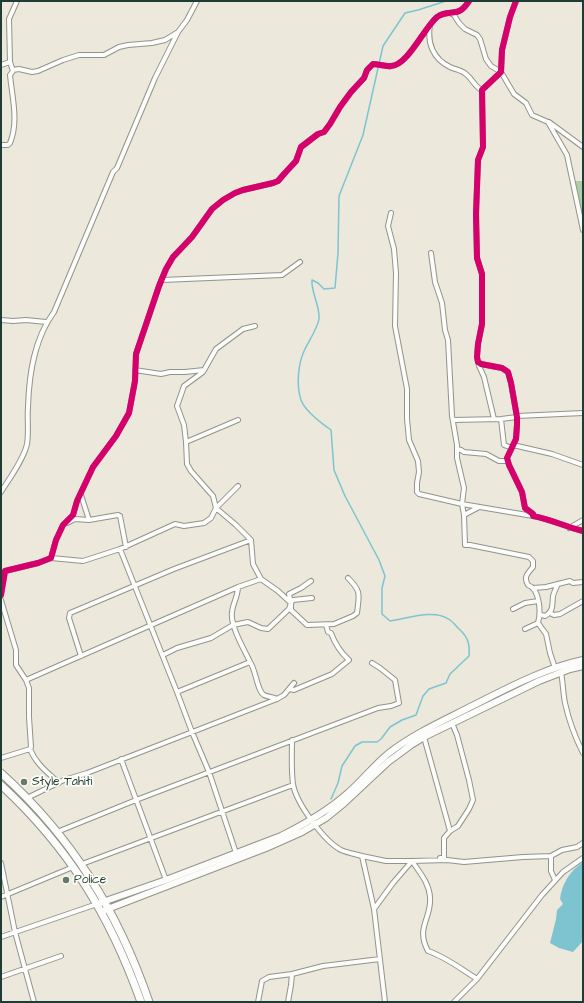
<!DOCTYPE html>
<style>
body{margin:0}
#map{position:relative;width:584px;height:1003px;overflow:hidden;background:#ece8db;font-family:"Architects Daughter",sans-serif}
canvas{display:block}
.frame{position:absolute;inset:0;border:2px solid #1f3d34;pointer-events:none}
</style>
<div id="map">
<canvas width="584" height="1003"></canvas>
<div class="frame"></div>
</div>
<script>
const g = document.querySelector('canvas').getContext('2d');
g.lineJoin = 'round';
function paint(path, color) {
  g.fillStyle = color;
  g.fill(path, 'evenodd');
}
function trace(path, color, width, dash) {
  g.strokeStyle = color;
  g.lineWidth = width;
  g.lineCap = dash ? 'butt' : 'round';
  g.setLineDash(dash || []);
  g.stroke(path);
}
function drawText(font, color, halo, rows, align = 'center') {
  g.font = font + ' "Architects Daughter",sans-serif';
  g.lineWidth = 3.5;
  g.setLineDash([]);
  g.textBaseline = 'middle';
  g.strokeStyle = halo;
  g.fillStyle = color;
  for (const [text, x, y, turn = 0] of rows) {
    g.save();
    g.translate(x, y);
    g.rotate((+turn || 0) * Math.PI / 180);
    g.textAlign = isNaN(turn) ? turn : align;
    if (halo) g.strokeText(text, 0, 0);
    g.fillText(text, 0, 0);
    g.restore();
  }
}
paint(new Path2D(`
 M573,181H583V223Z`), '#abcfa7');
paint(new Path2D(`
 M583,862V941L573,952L559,948L550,943L556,919L557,910L563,904L560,899C562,883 570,871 583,862Z`), '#7dc4d0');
trace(new Path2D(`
 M331,799L338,783L342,766L355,746L362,742H377L381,739L390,727L402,720L416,715L423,696L429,689L446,683L450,674L469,656C470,644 468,637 459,629C456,626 453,622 450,620C434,608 407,619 390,621L382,614V588L385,576L379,560L345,496L334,470L331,430C321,423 305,411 301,400C296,385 298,363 305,349C309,341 318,327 319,319C320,305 311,293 312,280L318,283L324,289L335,288L338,253L339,196L363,135L383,46L405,13L418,10L446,1`), '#7dc4d0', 1.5);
const street = new Path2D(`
 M516,1L510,17L502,50L501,72L482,90L483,147L478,160L476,214L477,258L482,274V324L478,344L477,357L478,362L481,364L502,368L508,372L511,383L517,417V425L516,439L507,458L509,465L522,492L525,508L533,514V516C550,519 566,527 583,531
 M450,13L454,15L459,23L465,29L477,35L480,39L486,59L491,66L501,72L514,94L526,103L532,115L548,122L567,155L583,230
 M430,25C427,43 433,59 450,67C456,70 462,70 467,75C473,80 475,87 482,90
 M1,65L10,62
 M13,71V70L19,69L32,72L38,71L63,60L79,55H104L119,47L128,45L152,43L165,40L178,32
 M549,122L583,147
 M1,145H8L10,143C19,121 12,97 10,75L13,71L10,62L9,19L17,1
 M391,213L388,226L394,249L396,273L395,326L407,389V419L409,440L418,461L419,472L417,483V492L419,494L462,504L533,516
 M431,253L435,282L442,303L445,330L448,340L452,416L457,445V458L464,488L462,504L464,515L465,545H470L529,557L533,561V567C528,573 523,577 528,585C540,589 541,612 538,623L546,634L550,653L555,668
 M162,280L282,275L300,262
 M1,320L13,321L26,320L46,322
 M255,326L243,329L216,349L203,372L184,386L177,406L184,425L186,442L187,464L191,471L213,496L216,508L236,525L251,540L253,564L261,579L278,591L291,603V610L307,625L334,624L353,616L357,613C359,595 362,592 348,578
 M478,362L479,366L484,377L494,419
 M135,370L161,374L170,372H185L204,370
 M517,416L583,413
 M501,419L504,445L512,448
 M453,420L501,419L517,417
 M186,442L238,420
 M513,445L552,454L583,465
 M457,449L461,450L464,452L486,454L499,461H508
 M1,492C9,479 24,459 27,444C29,432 27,419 28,407C29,374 34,339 54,312L113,172L117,168L155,78L178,32L187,20L197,1
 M81,495L89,520
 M464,515L479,507
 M67,523L75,519L89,520L118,515L120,516L126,547
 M569,528L583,520
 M120,549L177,692L192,732L209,772L236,853
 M51,558L83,561L120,549L175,524L184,526L204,523L211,518L216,508L238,486
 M533,588L546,587L570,581L573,583L583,582
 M1,595L5,571L38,563L51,558L56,540L63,525L73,515L77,501L93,467L116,436L129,413L135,381L136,354L159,286L166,269L173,257L192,237L212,209L223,200L235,193L243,190L273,183L278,181L284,174L296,161L301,147L318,134L324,132L330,124L340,107L351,92L364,78L367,70L373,64C378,64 386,67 391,66C408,65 424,28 437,17C446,10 454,15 461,10C464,8 467,4 469,1
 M1,600L16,650V665L26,680L29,688V717L31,747L30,749L1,758
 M291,603L293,600L312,598
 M513,609L525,603L538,601
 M550,613L554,615L560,614L583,601
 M541,615L545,616C554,611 552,605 553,596C554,592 556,588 558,584
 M525,629L538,623
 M163,655L177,648L211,638L233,625L248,622L261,628L268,629L289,609L291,603L289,594L301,588L311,581
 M81,656L69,618L70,613L174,569L251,540
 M250,662C256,670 257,691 264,695C268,697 273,697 277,699
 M561,672C563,683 563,693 565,703C569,721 575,737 583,753
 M26,680L238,587
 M289,689L294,690L332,674L349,660C340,652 335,644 331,633L328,632L326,625
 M177,692L250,662C244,649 230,626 232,612C233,603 238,596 238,587L261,579
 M424,737L450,831
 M292,740C292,754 291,769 293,784C296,803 324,841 341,850C348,853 355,854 362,856L374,909L385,1002
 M30,749C36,764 47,772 59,783
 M121,759L166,880
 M27,798L64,780L87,773L277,699L284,695L294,683
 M57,832L136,800L378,708L391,706L399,703L395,680L380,668L372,663
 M362,856L386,861H413
 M551,856V871L555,880
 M440,858H444V838L450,831L458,826L469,809L473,800L469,780L457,735L452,723
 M412,861C420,873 429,883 430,897C432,919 415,927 428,951C446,957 461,969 477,979
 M1,863L15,932L34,1002
 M82,864L293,785
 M1,897L73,867
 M374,909L393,883L412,861L447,860L464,862L523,857L551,856L562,850L577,847L583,843
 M1,937L97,904
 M1,977L61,956
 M258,1002L262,981L269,977L292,974L323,966L380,959
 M288,1002L291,985L292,974
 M454,1002L477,979L542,895L563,872L583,858`);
const primary = new Path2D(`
 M97,904L166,880L281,836C305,824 328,811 348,793C362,781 374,765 389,753C415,733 445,720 474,705C508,688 545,668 583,660
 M105,910L266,848L302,832L326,818L342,805L388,762L411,745L424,737L539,681L570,669L583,666`);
const highway = new Path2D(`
 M1,773C72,837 118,912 149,1002
 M1,785C69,848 110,915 141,1002`);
trace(street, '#91948c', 6);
trace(primary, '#91948c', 8);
trace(highway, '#91948c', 9);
trace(street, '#fcfcfa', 4);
trace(primary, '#fcfcfa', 6);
trace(highway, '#fcfcfa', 7);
trace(new Path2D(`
 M516,1L510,17L502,50L501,72L482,90L483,147L478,160L476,214L477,258L482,274V324L478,344L477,357L478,362L481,364L502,368L508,372L511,383L517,417V425L516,439L507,458L509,465L522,492L525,508L533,514V516C550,519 566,527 583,531
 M1,595L5,571L38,563L51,558L56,540L63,525L73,515L77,501L93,467L116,436L129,413L135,381L136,354L159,286L166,269L173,257L192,237L212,209L223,200L235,193L243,190L273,183L278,181L284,174L296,161L301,147L318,134L324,132L330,124L340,107L351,92L364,78L367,70L373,64C378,64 386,67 391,66C408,65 424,28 437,17C446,10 454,15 461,10C464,8 467,4 469,1`), '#d6006c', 6);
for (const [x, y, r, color] of [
 [24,782,4,"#67796e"],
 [66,880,4,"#67796e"]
]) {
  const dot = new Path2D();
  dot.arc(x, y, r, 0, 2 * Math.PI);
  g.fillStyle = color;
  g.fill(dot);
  trace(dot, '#fdfcf7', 1.5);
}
drawText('12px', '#1f3d34', '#fdfcf7', [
 ["Style Tahiti",32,782],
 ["Police",74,880]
], 'left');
</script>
